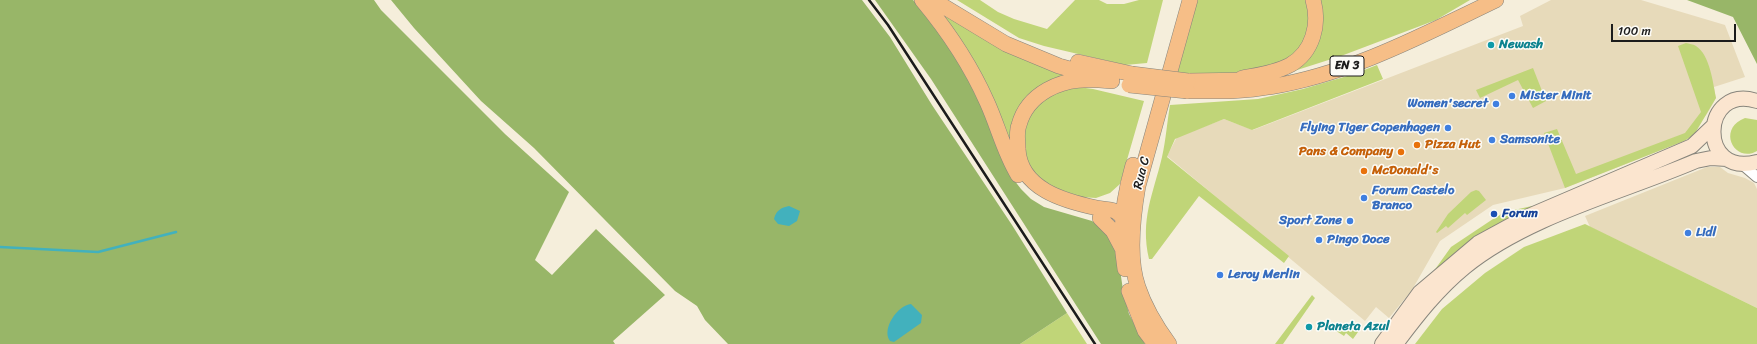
<!DOCTYPE html>
<style>
body{margin:0}
#map{position:relative;width:1757px;height:344px;overflow:hidden;background:#f5eedb;font-family:Sriracha,sans-serif}
canvas{display:block}
.scale{position:absolute;left:1611px;top:24px;width:125px;height:18px;box-sizing:border-box;border:2px solid #1c1c1c;border-top:0;padding-left:5px;font-size:12px;line-height:14px;white-space:nowrap;color:#1c1c1c;-webkit-text-stroke:3px #fdfcf7;paint-order:stroke}
</style>
<div id="map">
<canvas width="1757" height="344"></canvas>
<div class="scale">100 m</div>
</div>
<script>
const g = document.querySelector('canvas').getContext('2d');
g.lineJoin = 'round';
function paint(path, color) {
  g.fillStyle = color;
  g.fill(path, 'evenodd');
}
function trace(path, color, width, dash) {
  g.strokeStyle = color;
  g.lineWidth = width;
  g.lineCap = dash ? 'butt' : 'round';
  g.setLineDash(dash || []);
  g.stroke(path);
}
function drawText(font, color, halo, rows, align = 'center') {
  g.font = font + ' Sriracha,sans-serif';
  g.lineWidth = 3;
  g.setLineDash([]);
  g.textBaseline = 'middle';
  g.strokeStyle = halo;
  g.fillStyle = color;
  for (const [text, x, y, turn = 0] of rows) {
    g.save();
    g.translate(x, y);
    g.rotate((+turn || 0) * Math.PI / 180);
    g.textAlign = isNaN(turn) ? turn : align;
    if (halo) g.strokeText(text, 0, 0);
    g.fillText(text, 0, 0);
    g.restore();
  }
}
paint(new Path2D(`
 M1551,0H1641L1725,25L1745,77L1714,87L1716,98L1707,114L1684,141L1565,188L1493,205L1440,241L1412,290L1389,318L1376,307L1365,321L1167,156L1177,137L1224,119L1253,130L1523,26L1520,16Z
 M1707,167H1720L1728,173L1745,178L1754,183L1757,189V308L1590,227L1585,216Z`), '#e7daba');
paint(new Path2D(`
 M957,0H980L998,12L1014,19L1047,29L1075,0H1099L1107,4H1124L1139,0H1163L1147,63L1125,65L1044,46L1019,38Z
 M1196,0H1310L1315,33L1290,65L1226,75H1175Z
 M1319,0H1470L1436,20L1341,56L1294,71Z
 M936,7C980,33 1024,64 1073,77L1049,84L1010,145Z
 M1686,43C1689,44 1693,44 1696,46C1710,55 1713,83 1716,98L1694,135L1684,141L1565,188L1544,133L1557,129L1576,174L1685,133L1701,112L1678,46Z
 M1377,65L1383,79L1252,130L1224,119L1175,139L1167,157L1289,256L1284,263L1199,196L1152,259H1149C1140,219 1153,195 1162,157C1166,140 1167,122 1170,105L1258,99L1303,89L1354,74Z
 M1533,68L1546,101L1533,108L1518,80L1480,98L1476,90Z
 M1078,87L1093,89L1144,101L1120,184L1110,193L1096,198L1081,197L1046,185L1032,173L1023,155L1024,127L1033,109L1060,88Z
 M1745,118L1757,120V151C1735,164 1716,129 1745,118Z
 M1476,190L1479,191L1486,200L1467,215L1465,213L1448,228L1446,226L1437,233L1436,232L1448,214L1471,192Z
 M1532,206L1533,209L1431,275L1451,247L1493,219L1505,212Z
 M1585,224L1757,308V344H1415L1442,309L1485,273L1524,247Z
 M1312,295L1315,298L1283,344H1275Z
 M1067,313L1087,344H1020Z
 M1349,325L1358,332L1353,339L1346,333L1344,336L1330,327Z`), '#c0d578');
paint(new Path2D(`
 M0,0H374L381,10L505,134L569,192L535,260L552,275L596,229L665,295L613,341L615,344H0Z
 M391,0H862L890,37L932,105L1012,225L1067,313L1020,344H728L705,320L697,306L675,291L534,148L481,101L414,28Z
 M875,0H913L929,16L966,69L1014,180L1021,189L1031,199L1044,207L1092,221L1102,227L1111,238L1118,256L1123,290L1129,314L1145,344H1101L931,79Z
 M1687,0H1757V64L1733,17Z`), '#98b668');
paint(new Path2D(`
 M789,206L800,211L797,221L789,226L778,224L774,219C776,210 781,208 789,206Z
 M911,304L922,315L921,323L894,342L890,341C881,329 898,305 911,304Z`), '#42b1bd');
trace(new Path2D(`
 M0,247L98,252L176,232`), '#42b1bd', 2.5);
const street = new Path2D(`
 M1743,165L1757,177`);
const secondary = new Path2D(`
 M1757,101C1701,83 1697,178 1757,162
 M1382,344L1420,292L1478,243L1524,218L1692,146L1713,126
 M1396,344C1417,316 1438,289 1465,267C1528,216 1621,193 1696,161L1711,158L1727,159`);
const primary = new Path2D(`
 M922,0C947,30 971,66 987,102C998,126 1004,152 1018,175
 M936,0L943,6L1006,44L1059,66L1091,75
 M1078,62L1132,74
 M1242,78C1258,75 1275,73 1290,65C1313,52 1320,24 1313,0
 M1112,81C1088,79 1068,78 1047,90C1033,98 1023,110 1019,125C1016,132 1018,141 1018,149C1020,189 1064,201 1097,208C1102,209 1109,209 1115,211C1121,214 1124,219 1125,225
 M1188,81L1252,80
 M1187,91C1215,91 1242,92 1269,87C1350,74 1423,35 1496,0
 M1100,218L1113,231L1122,248
 M1125,269C1119,234 1123,199 1133,165
 M1129,291L1145,331L1155,344
 M1169,344C1156,326 1145,308 1138,287C1128,259 1133,215 1138,186L1190,0`);
trace(street, '#88857c', 12);
trace(secondary, '#88857c', 16);
trace(primary, '#88857c', 16);
trace(street, '#fff', 10);
trace(secondary, '#fbe5cf', 14);
trace(primary, '#f6be87', 15);
trace(new Path2D(`
 M869,0L888,25L1095,344`), '#1c1c1c', 2.5);
const primaryBridge = new Path2D(`
 M1132,74L1188,81
 M1129,85L1187,91`);
trace(primaryBridge, '#88857c', 16, []);
trace(primaryBridge, '#f6be87', 15);
for (const [x, y, r, color] of [
 [1491,45,4,"#0f9aa8"],
 [1512,96,4,"#3f7fe0"],
 [1496,104,4,"#3f7fe0"],
 [1448,128,4,"#3f7fe0"],
 [1492,140,4,"#3f7fe0"],
 [1417,145,4,"#e8710a"],
 [1401,152,4,"#e8710a"],
 [1364,171,4,"#e8710a"],
 [1364,198,4,"#3f7fe0"],
 [1494,214,4,"#1a4fb4"],
 [1350,221,4,"#3f7fe0"],
 [1688,233,4,"#3f7fe0"],
 [1319,240,4,"#3f7fe0"],
 [1220,275,4,"#3f7fe0"],
 [1309,327,4,"#0f9aa8"]
]) {
  const dot = new Path2D();
  dot.arc(x, y, r, 0, 2 * Math.PI);
  g.fillStyle = color;
  g.fill(dot);
  trace(dot, '#fdfcf7', 1.5);
}
for (const [x, y, w] of [
 [1347,66,34]
]) {
  const box = new Path2D();
  box.roundRect(x - w / 2, y - 10, w, 20, 3);
  g.fillStyle = '#fdfcf7';
  g.fill(box);
  trace(box, '#1c1c1c', 1);
}
drawText('bold 12px', '#1c1c1c', null, [
 ["EN 3",1347,66]
]);
drawText('bold 13px', '#0d838f', '#fdfcf7', [
 ["Newash",1499,45],
 ["Planeta Azul",1317,327]
], 'left');
drawText('bold 13px', '#366cbe', '#fdfcf7', [
 ["Mister Minit",1520,96],
 ["Women'secret",1488,104,"right"],
 ["Flying Tiger Copenhagen",1440,128,"right"],
 ["Samsonite",1500,140],
 ["Forum Castelo",1372,191],
 ["Branco",1372,206],
 ["Sport Zone",1342,221,"right"],
 ["Lidl",1696,233],
 ["Pingo Doce",1327,240],
 ["Leroy Merlin",1228,275]
], 'left');
drawText('bold 13px', '#c56008', '#fdfcf7', [
 ["Pizza Hut",1425,145],
 ["Pans & Company",1393,152,"right"],
 ["McDonald's",1372,171]
], 'left');
drawText('13px', '#1c1c1c', '#fdfcf7', [
 ["Rua C",1142,173,-76]
]);
drawText('bold 13px', '#164399', '#fdfcf7', [
 ["Forum",1502,214]
], 'left');
</script>
